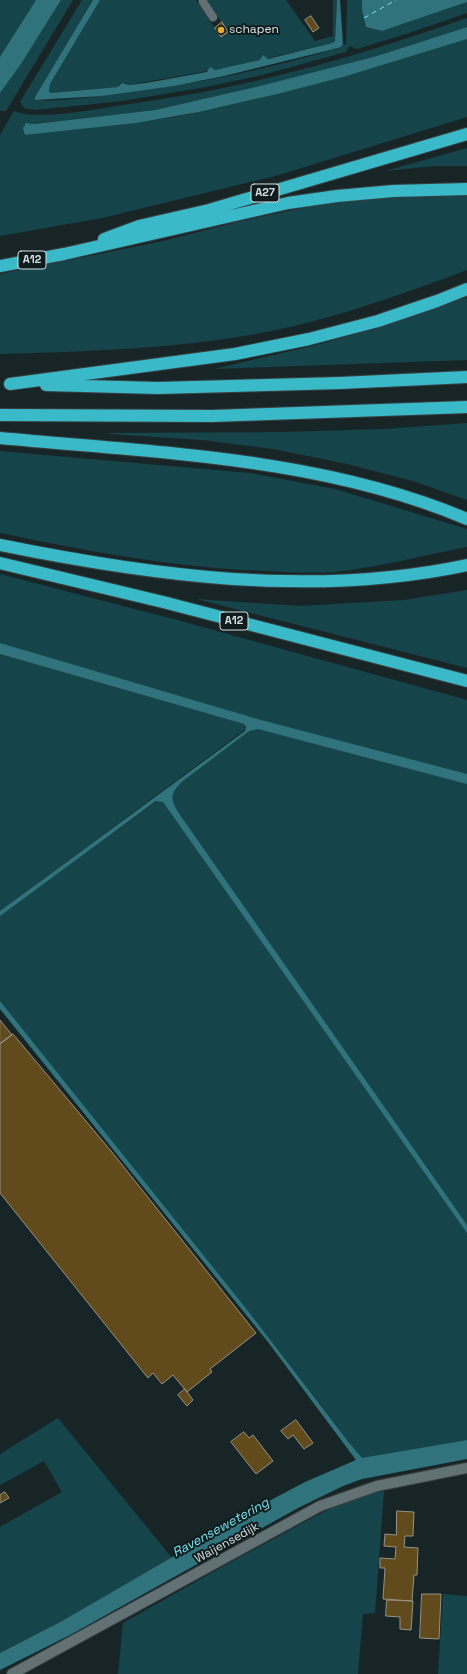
<!DOCTYPE html>
<style>
body{margin:0}
canvas{display:block;background:#182527}
</style>
<canvas width="467" height="1674"></canvas>
<script>
const g = document.querySelector('canvas').getContext('2d');
g.lineJoin = 'round';
function paint(path, color) {
  g.fillStyle = color;
  g.fill(path, 'evenodd');
}
function trace(path, color, width, dash) {
  g.strokeStyle = color;
  g.lineWidth = width;
  g.lineCap = dash ? 'butt' : 'round';
  g.setLineDash(dash || []);
  g.stroke(path);
}
function drawText(font, color, halo, rows, align = 'center') {
  g.font = font + ' "Space Grotesk",sans-serif';
  g.lineWidth = 4;
  g.setLineDash([]);
  g.textBaseline = 'middle';
  g.strokeStyle = halo;
  g.fillStyle = color;
  for (const [text, x, y, turn = 0] of rows) {
    g.save();
    g.translate(x, y);
    g.rotate((+turn || 0) * Math.PI / 180);
    g.textAlign = isNaN(turn) ? turn : align;
    if (halo) g.strokeText(text, 0, 0);
    g.fillText(text, 0, 0);
    g.restore();
  }
}
paint(new Path2D(`
 M0,0H36L0,66Z
 M61,0H73L6,111H0V93L21,64Z
 M82,0H93L35,97V100C57,102 92,97 114,94C191,85 267,70 341,47L343,44L346,45L347,0H362V10L366,27L382,31L467,2V13L409,33L357,49L349,46L346,52L262,75L206,87L122,101L35,110L24,108L20,102Z
 M100,0H196L221,37L228,32L207,0H286L315,41L333,36V0H337L335,41L332,43L235,66L129,85L125,83L120,84L118,87L51,93L48,87L50,84Z
 M467,18V27L377,56L261,86L155,110L35,124L26,123L25,135C83,128 142,124 199,112C290,93 378,64 467,37V117L279,175L102,218L0,236V135L14,111C37,120 85,111 110,107C148,101 186,96 223,88C306,71 387,46 467,18Z
 M467,148V166H435L385,171Z
 M423,196H467V270C414,290 361,309 306,323C207,348 102,351 0,354V274L163,241L241,221L303,208L346,201Z
 M467,297V360L214,369L320,344L373,329Z
 M467,423V500L413,481L347,464L273,449L202,440L110,434L107,433L283,432L384,429Z
 M0,451L250,473L335,489L467,529V547C425,555 379,567 336,572C313,574 289,572 266,571C176,568 88,551 0,533Z
 M0,574L177,620L467,700V1440L362,1459L250,1314L0,1005V914L163,797L260,720L0,644Z
 M467,590V668L196,599L300,606L404,600Z
 M0,654L244,724L246,729L0,911Z
 M58,1418L172,1558L62,1621L0,1653V1527L62,1492L44,1461L0,1485V1454Z
 M384,1491L375,1613L363,1614L358,1674H118L123,1623C176,1593 228,1563 281,1535C314,1517 347,1497 384,1491Z
 M443,1594L467,1596V1674H438Z`), '#15444a');
paint(new Path2D(`
 M36,0H61L21,64L0,93V57Z
 M93,0H100L50,84L49,91L51,93L118,87L122,83L129,85L146,83L207,72L210,67L215,70L260,60L263,55L268,59L332,43L335,41L337,0H340L343,44L341,47L326,51L224,76L174,86L102,96L35,100V97Z
 M362,0H467V2L382,31L366,27L362,10Z
 M467,27V39L343,77L277,94L199,112L136,123L25,135V133H24L23,127L25,126V123L35,124L155,110L260,86L377,56Z
 M0,643L261,720L467,774V784L258,729L249,731L183,781C169,794 170,799 180,815L467,1225V1233L163,802L156,801L0,916V911L245,731L246,727L244,724L0,654Z
 M0,1001L248,1311L347,1440L362,1458L467,1440V1459L362,1479L343,1486L298,1508L70,1635L0,1670V1653L62,1621L271,1500L305,1482L356,1460L268,1342L0,1009Z`), '#30737c');
trace(new Path2D(`
 M364,18L396,0`), '#7be4f2', 1, [5, 4]);
const building = new Path2D(`
 M311,16L319,28L313,32L305,20Z
 M222,22L228,32L221,37L215,28Z
 M0,1020L12,1035L0,1044Z
 M13,1034L111,1151L256,1333L210,1369L212,1372L187,1392L173,1375L162,1384L153,1373L148,1378L0,1193V1044Z
 M185,1389L193,1400L187,1406L178,1395Z
 M296,1420L313,1443L304,1449L293,1435L288,1439L281,1431Z
 M244,1432L249,1438L253,1435L273,1461L256,1474L231,1442Z
 M5,1492L9,1498L0,1503V1495Z
 M397,1511L414,1512L413,1536H405L404,1547L418,1548L417,1575H414L412,1601L383,1599L385,1568H380V1558L395,1559L396,1547L384,1546L385,1534L396,1535Z
 M422,1594H441L439,1639L420,1638Z
 M387,1600L413,1601L411,1630L400,1629V1617L386,1616Z`);
paint(building, '#614b1d');
trace(building, '#989286', 1);
const service = new Path2D(`
 M203,0V2L213,17`);
const minor = new Path2D(`
 M12,1674L320,1506L377,1486L467,1468`);
const motorway = new Path2D(`
 M104,239L139,226L209,210L467,134
 M0,266L64,254L288,203L337,196L393,191L467,189
 M10,384L235,354L309,339L378,321L437,301L467,289
 M46,385L158,388L340,383L467,377
 M0,415L212,416L467,407
 M0,438C156,453 321,457 467,519
 M0,545C153,576 312,598 467,565
 M0,563L163,602L467,681`);
trace(service, '#374042', 10);
trace(minor, '#374042', 12);
trace(motorway, '#374042', 14);
trace(service, '#627173', 8);
trace(minor, '#627173', 10);
trace(motorway, '#3ab9c8', 12);
for (const [x, y, r, color] of [
 [221,30,4,"#e4ad35"]
]) {
  const dot = new Path2D();
  dot.arc(x, y, r, 0, 2 * Math.PI);
  g.fillStyle = color;
  g.fill(dot);
  trace(dot, '#0f1c1e', 1.5);
}
for (const [x, y, w] of [
 [265,193,28],
 [32,260,28],
 [234,621,28]
]) {
  const box = new Path2D();
  box.roundRect(x - w / 2, y - 9, w, 18, 3);
  g.fillStyle = '#0f1c1e';
  g.fill(box);
  trace(box, '#d8e0e1', 1);
}
drawText('bold 11px', '#d8e0e1', null, [
 ["A27",265,193],
 ["A12",32,260],
 ["A12",234,621]
]);
drawText('12px', '#d8e0e1', '#0f1c1e', [
 ["schapen",229,30]
], 'left');
drawText('12px', '#d8e0e1', '#0f1c1e', [
 ["Waijensedijk",227,1543,-29]
]);
drawText('italic 13px', '#7be4f2', '#0f1c1e', [
 ["Ravensewetering",221,1528,-29]
]);
</script>
